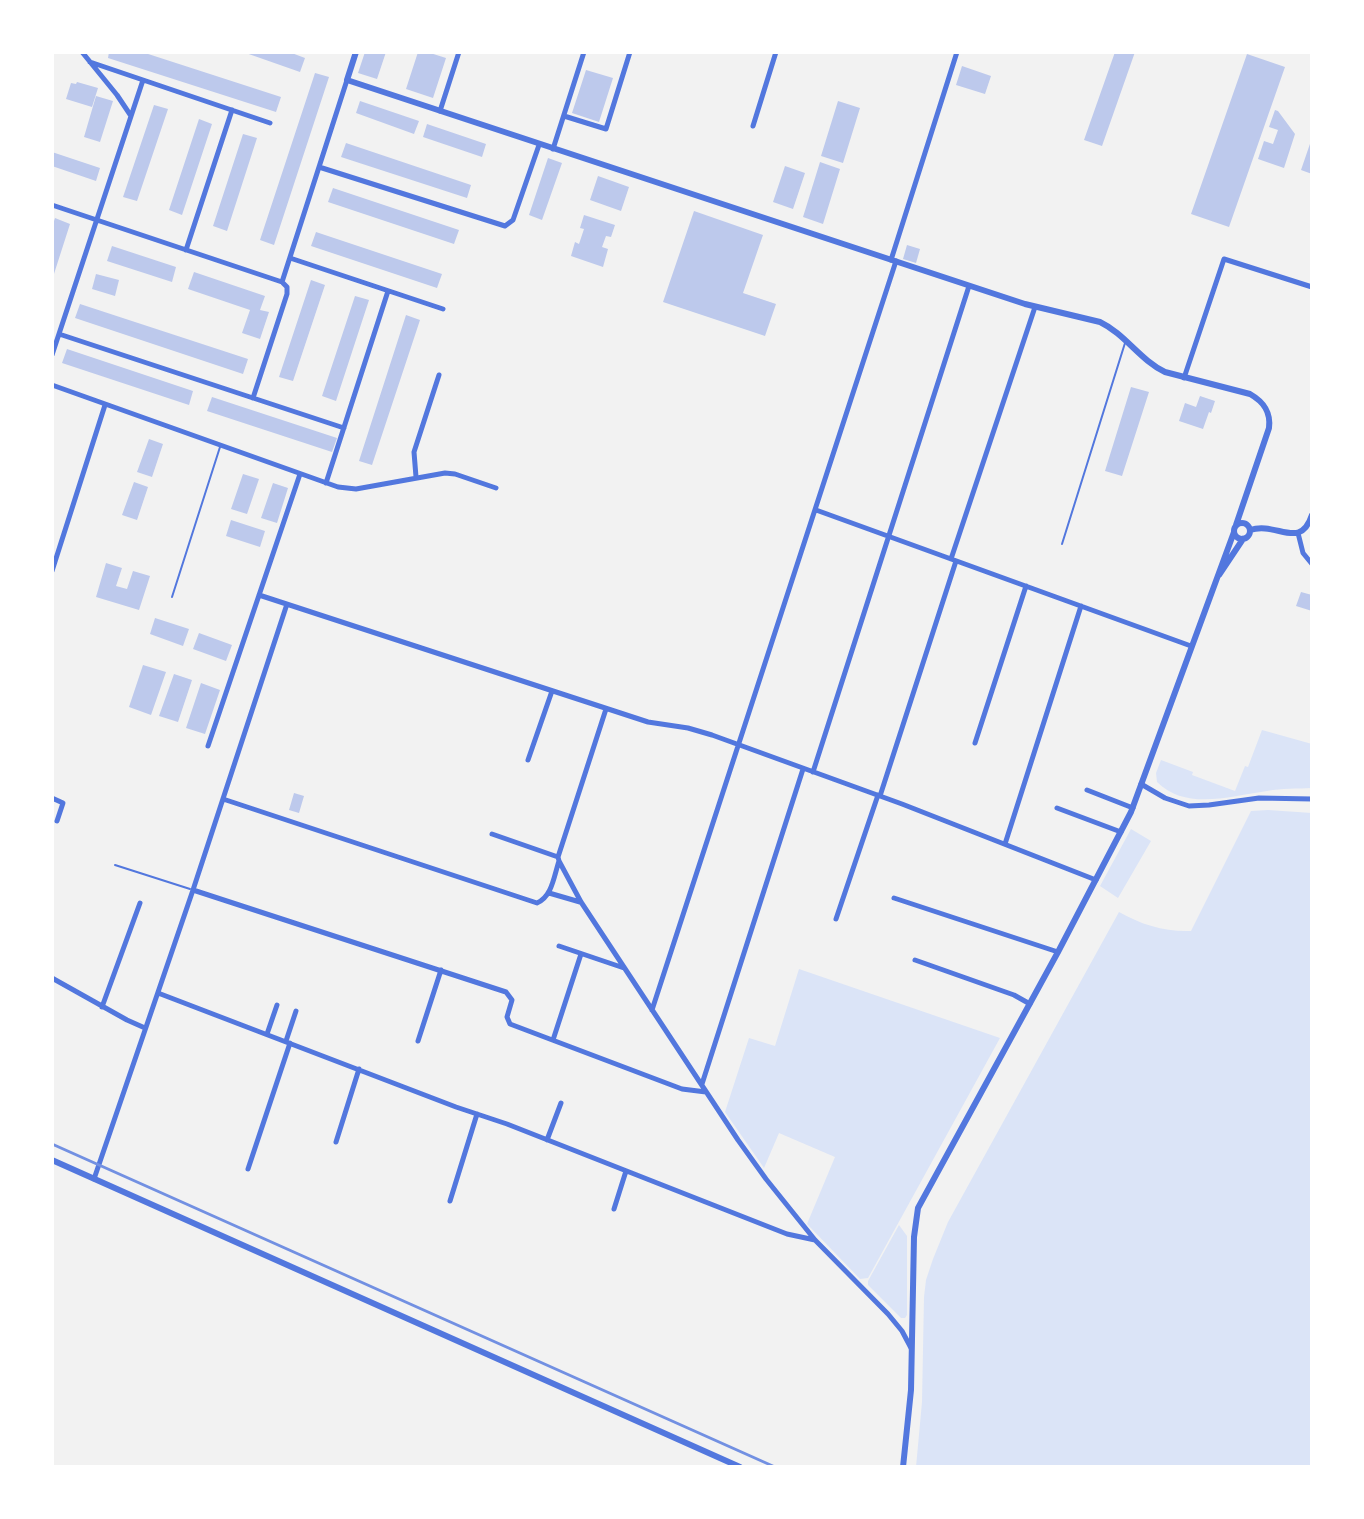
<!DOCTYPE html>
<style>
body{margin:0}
#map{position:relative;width:1364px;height:1519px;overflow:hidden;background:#f2f2f2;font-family:"Titillium Web",sans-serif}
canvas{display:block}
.frame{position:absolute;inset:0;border:54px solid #fff;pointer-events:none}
</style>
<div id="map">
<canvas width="1364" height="1519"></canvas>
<div class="frame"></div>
</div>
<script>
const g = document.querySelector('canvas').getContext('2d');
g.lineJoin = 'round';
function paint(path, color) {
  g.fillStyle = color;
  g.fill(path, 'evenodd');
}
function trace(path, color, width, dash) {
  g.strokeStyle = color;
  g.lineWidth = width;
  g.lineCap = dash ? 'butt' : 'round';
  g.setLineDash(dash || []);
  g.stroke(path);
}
paint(new Path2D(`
 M1262,730L1312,744V788C1297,789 1282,788 1267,791C1230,796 1186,811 1157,782L1156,773L1161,760L1193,772L1192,775L1235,791L1245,766L1248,767Z
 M1268,810L1312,813V1467H916L922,1402L924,1297L926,1280L933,1259L948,1222L1119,912C1142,925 1165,932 1191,931L1251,811Z
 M1131,829L1151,841L1118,898L1100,886Z
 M799,969L1000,1038L868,1278L860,1279L807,1224L835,1157L779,1133L764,1168L725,1112L749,1038L775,1046Z
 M899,1225L907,1236V1315L905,1318H901L868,1285V1281Z`), '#dbe4f7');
paint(new Path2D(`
 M109,52H142L281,97L276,112L108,58Z
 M243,52H289L305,58L300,72Z
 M365,52H386L377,79L358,73Z
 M418,52H427L446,58L433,98L406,89Z
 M1115,52H1135L1102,146L1084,140Z
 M1247,54L1285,67L1229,227L1191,214Z
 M962,66L991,76L985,94L956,85Z
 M586,70L613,78L599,122L572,113Z
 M315,73L329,77L274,245L260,240Z
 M77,82L98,88L92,107L66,99L71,83L76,84Z
 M96,96L113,101L100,142L84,137Z
 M360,101L419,121L414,134L356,113Z
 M838,101L860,108L843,163L821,156Z
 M154,105L168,109L137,201L123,197Z
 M1275,110L1278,111L1295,134L1284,168L1258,159L1264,141L1273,144L1278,130L1269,127Z
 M199,119L212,124L182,215L169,210Z
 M427,124L486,144L482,157L423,137Z
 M243,134L257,138L227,231L213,226Z
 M1312,138V174L1301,170Z
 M346,143L471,185L467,198L341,157Z
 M52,152L100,168L96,181L52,166Z
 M548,158L562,163L542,220L529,215Z
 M820,162L840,169L823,224L803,217Z
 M785,166L805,173L793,209L773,202Z
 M598,176L629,187L621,211L590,200Z
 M333,188L459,230L454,244L328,202Z
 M694,211L763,235L743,293L776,304L765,336L663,302Z
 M584,215L615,225L611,237L606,236L602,247L608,249L603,267L571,256L575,242L579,244L584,229L580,228Z
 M55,218L70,224L53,277L52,227Z
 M316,232L442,274L437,288L311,246Z
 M907,245L920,249L916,263L903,259Z
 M112,246L176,267L172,282L107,261Z
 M194,272L265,296L260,310L269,312L260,339L242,333L250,310L188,289Z
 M96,274L119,280L115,296L92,289Z
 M311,280L325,285L293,381L279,377Z
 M355,296L369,300L336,401L322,396Z
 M80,304L248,359L243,374L75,318Z
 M406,315L420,320L372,465L359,461Z
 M67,349L193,391L189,405L62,363Z
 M1131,387L1149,392L1122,476L1105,471Z
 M1200,396L1215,401L1211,413L1209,412L1203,429L1179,421L1185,403L1196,407Z
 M212,397L337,438L332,452L207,411Z
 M149,439L163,444L152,477L137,472Z
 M243,474L259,479L247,514L231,509Z
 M134,482L148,487L137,520L122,515Z
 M273,483L288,488L277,523L261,518Z
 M231,520L265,531L260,547L226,536Z
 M106,563L122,568L116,586L127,589L133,571L150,576L139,610L96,597Z
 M1301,592L1312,595V611L1296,606Z
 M155,618L189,629L183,646L150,634Z
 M199,633L232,645L226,661L193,649Z
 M143,665L166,672L151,715L129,707Z
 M174,674L192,680L178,722L159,716Z
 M201,683L220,690L205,734L186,728Z
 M294,793L304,796L299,813L289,810Z`), '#bdc9ec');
trace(new Path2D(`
 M1062,544L1125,343
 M172,597L220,447
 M115,865L190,889`), '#5277de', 2);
trace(new Path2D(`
 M82,52L117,95L131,116
 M90,62L270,123
 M440,111L459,52
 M564,116L606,129L630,52
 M753,126L776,52
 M553,149L584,52
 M319,167L505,226L513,220L539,145
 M52,205L282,282
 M186,250L232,110
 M290,258L443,309
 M891,260L957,52
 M59,334L344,428
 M52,355L143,80
 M1184,378L1224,259L1312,287
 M52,385L338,487L356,489L445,473L455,474L496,488
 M253,398L287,294V287L282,282L347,80
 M416,477L414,452L439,375
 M326,483L388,291
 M816,510L1191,646
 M1298,533L1303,553L1312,564
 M951,559L1035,307
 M52,571L105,405
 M259,595L648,722L688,728L712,735L902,804L1096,880
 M975,743L1026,586
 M208,746L300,474
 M528,760L552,691
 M813,772L969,286
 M1141,784L1165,798L1189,806L1209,805L1259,798L1312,799
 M1087,790L1133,808
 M880,796L956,561
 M52,798L63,803L57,821
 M223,799L537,903C552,897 554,876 559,861L558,857L606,709
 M1057,808L1121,832
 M492,834L558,857
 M1005,844L1081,606
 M559,861L581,902L738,1140L766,1179L815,1240L888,1314L902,1331L911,1348
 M193,890L506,992L512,1000L507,1017L510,1024L682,1089L706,1092
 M549,893L580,902
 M894,898L1058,952
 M836,919L878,795
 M559,946L624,968
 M915,960L1014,995L1030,1004
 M52,978L127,1020L145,1028
 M158,993L456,1107L507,1124L787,1234L815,1240
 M102,1007L140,903
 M652,1010L896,261
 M267,1034L277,1005
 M553,1040L581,954
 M286,1041L296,1011
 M418,1041L441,970
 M702,1084L803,769
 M547,1140L561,1103
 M336,1142L359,1069
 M248,1169L290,1043
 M94,1179L193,890L287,604
 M450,1201L477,1114
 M614,1209L626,1171`), '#5277de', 5);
trace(new Path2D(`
 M356,52L347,80L1025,304L1100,322C1125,334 1140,360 1165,372L1250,394C1264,402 1271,412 1269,428L1236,525
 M1234 531a8 8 0 1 1 16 0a8 8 0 1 1-16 0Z
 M1250,530C1277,521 1300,551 1312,515
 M1219,575L1243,539
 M52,1160L740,1467
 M903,1467L911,1390L914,1237L918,1208L1058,952L1131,812L1234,532`), '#5277de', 6);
trace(new Path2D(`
 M52,1144L775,1467`), '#7290e2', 3);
</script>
